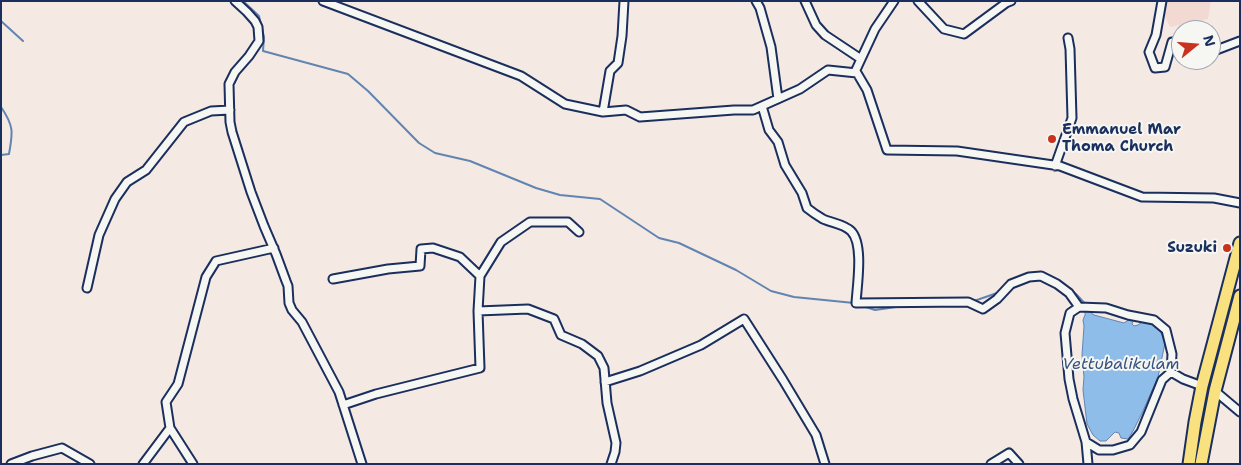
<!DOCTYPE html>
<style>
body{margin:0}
#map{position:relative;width:1241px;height:465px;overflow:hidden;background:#f4e9e3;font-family:"Shantell Sans",sans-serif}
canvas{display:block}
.frame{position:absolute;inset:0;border:2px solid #1b2f5e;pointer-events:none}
.north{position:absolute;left:1171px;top:20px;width:50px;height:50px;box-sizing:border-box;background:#f6f6f2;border:1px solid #9ea6b7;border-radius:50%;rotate:73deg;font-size:14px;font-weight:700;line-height:20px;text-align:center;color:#1b2f5e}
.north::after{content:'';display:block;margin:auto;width:18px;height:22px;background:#c8321e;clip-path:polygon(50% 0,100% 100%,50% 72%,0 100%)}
</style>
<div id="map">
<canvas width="1241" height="465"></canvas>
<div class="frame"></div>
<div class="north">N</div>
</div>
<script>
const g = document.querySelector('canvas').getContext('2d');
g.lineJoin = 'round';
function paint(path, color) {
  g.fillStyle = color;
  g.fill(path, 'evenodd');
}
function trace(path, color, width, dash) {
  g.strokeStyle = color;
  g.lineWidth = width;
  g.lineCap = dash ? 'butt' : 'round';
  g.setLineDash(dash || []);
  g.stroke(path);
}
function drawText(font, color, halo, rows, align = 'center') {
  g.font = font + ' "Shantell Sans",sans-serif';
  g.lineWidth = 4;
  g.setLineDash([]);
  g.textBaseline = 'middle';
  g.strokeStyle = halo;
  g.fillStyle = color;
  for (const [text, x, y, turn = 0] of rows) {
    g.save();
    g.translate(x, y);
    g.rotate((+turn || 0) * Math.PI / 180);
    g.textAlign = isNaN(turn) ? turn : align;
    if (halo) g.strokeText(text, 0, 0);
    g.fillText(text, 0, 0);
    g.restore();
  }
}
paint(new Path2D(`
 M1158,1H1211L1208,19L1170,27Z`), '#f2d9d2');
const water = new Path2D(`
 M1085,309L1092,310V314L1094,315L1124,323L1130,319H1134L1132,324L1134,326L1138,325L1142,322L1157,326L1159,328L1165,343L1158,377L1142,413L1133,431L1128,439L1121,438L1119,433L1115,432L1106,441H1100L1093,435L1087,424L1083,390L1084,377L1082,355L1084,326L1083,320L1085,315Z`);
paint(water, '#8fbde9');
trace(water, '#6184b1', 1);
trace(new Path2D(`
 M243,1L259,16L264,37L263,51L348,74L368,91L419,143L435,153L470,161L536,188L560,195L600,199L659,238L679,243L736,270L771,291L794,297L854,303
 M1,21L23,41
 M1,107C14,126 13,132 9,154L1,155
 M1068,289C1076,291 1080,300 1087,305
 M974,301L1000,292
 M863,306L875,310L903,306`), '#6184b1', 2);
const street = new Path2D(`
 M235,1L247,12L255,21L258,27L259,41L249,56L235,72L229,84L230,122L232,132L251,192L264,226L276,254L286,281L288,286L289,303L292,310L302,322L339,392L362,464
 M323,1L521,76L565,104L603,112L626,110L640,117L734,110H753L800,89L828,70L857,73L867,90L887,150L957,151L1060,166L1142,197L1214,198L1240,203
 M756,1L760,8L771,47L778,99
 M805,1L816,25L825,35L861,59
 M918,1L944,29L964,34L1006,3L1011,1
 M1162,1L1156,35L1149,52L1155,68L1165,67L1172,42L1181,43
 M1211,52L1240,41
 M855,72L875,29L894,1
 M762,106L769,130L778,142L785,165L802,193L807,208C812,212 818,216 823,219C832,223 844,224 851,231C864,244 857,286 856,303L968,302L983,309L997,299L1011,284L1029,277L1041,276L1057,284L1069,293L1079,307
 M603,112L610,71L618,63L622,36L624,1
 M1055,166L1072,118L1070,49L1068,38
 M333,279L388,269L420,266L421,249L433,248L460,257L480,276
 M87,288L99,235L115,199L127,182L146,170L184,122L211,111L230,110
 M478,311L528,309L554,319L561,335L582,344L598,356L604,368L607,403L616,443L615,452L611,464
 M605,382L640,371L701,345L744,319L783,380L816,435L825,464
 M1215,391L1240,412
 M343,405L376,394L480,368L478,311L480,276L501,242L530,222H568L579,232
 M1086,442L1099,450H1113L1130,445L1141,432L1162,380L1171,372
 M11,464L32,456L62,448L90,464
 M143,464L170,428
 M193,464L170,428L166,402L178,384L206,277L216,261L274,248
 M991,464L1009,453L1019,464
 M1088,464L1086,442L1073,399L1069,379L1065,333L1070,313L1079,307L1106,308L1128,315L1154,320L1166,330L1172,354L1171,372L1183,379L1202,386`);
const primary = new Path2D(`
 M1189,464L1195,422L1202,386L1240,243
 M1201,464L1215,391L1240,296`);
trace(street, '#1b2f5e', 11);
trace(primary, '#1b2f5e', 15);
trace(street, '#f6f6f2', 7);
trace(primary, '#fae180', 11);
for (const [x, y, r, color] of [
 [1052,139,5,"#c8321e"],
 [1227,248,5,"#c8321e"]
]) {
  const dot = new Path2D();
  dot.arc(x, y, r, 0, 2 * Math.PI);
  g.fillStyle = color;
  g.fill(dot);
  trace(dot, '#f6f6f2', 2);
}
drawText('bold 15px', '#1b2f5e', '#f6f6f2', [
 ["Emmanuel Mar",1062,130],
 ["Thoma Church",1062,147],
 ["Suzuki",1217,248,"right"]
], 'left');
drawText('italic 16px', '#385281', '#f6f6f2', [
 ["Vettubalikulam",1121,365]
]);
</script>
